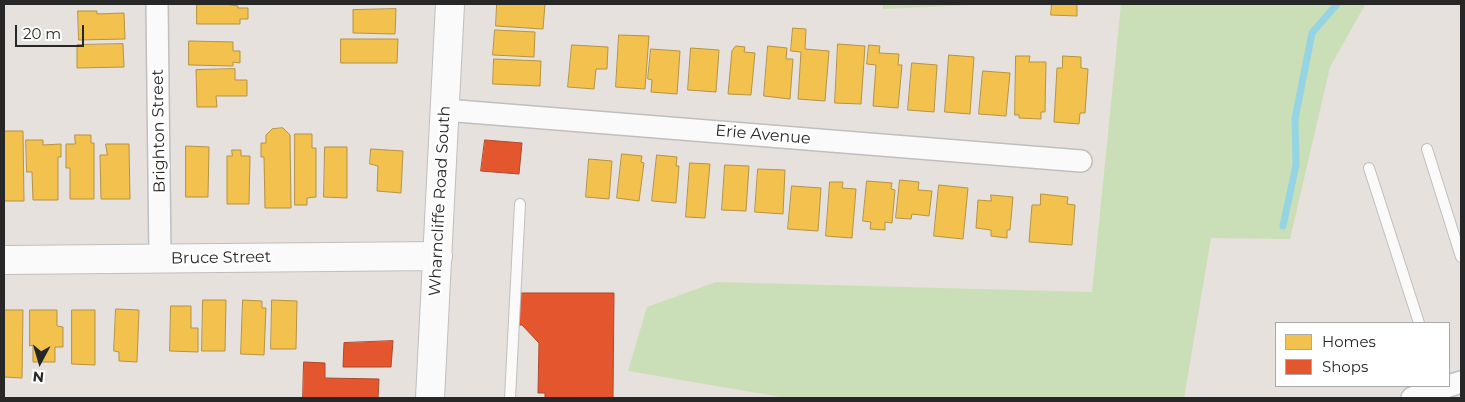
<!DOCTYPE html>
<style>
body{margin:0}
#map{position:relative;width:1465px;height:402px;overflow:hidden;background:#e6e1dc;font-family:Montserrat,sans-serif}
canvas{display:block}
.frame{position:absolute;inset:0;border:5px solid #272727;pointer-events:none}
.legend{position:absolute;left:1275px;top:322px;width:175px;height:65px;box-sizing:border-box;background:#fff;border:1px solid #a9a9a9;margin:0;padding:6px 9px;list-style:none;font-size:15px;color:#272727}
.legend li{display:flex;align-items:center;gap:10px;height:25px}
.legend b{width:25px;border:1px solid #a9a9a9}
.north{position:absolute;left:15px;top:337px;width:50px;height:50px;-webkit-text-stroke:4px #fff;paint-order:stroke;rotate:186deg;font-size:14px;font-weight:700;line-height:20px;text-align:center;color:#272727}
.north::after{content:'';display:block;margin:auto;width:18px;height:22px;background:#272727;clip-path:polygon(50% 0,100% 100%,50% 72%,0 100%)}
.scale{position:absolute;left:15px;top:25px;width:69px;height:22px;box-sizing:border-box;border:2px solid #272727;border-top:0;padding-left:6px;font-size:15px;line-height:18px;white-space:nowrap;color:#272727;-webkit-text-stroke:4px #fff;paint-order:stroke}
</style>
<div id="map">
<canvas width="1465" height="402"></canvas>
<div class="frame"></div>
<ul class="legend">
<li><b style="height:14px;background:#f2c14e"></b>Homes</li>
<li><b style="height:14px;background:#e4572e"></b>Shops</li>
</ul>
<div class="north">N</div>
<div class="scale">20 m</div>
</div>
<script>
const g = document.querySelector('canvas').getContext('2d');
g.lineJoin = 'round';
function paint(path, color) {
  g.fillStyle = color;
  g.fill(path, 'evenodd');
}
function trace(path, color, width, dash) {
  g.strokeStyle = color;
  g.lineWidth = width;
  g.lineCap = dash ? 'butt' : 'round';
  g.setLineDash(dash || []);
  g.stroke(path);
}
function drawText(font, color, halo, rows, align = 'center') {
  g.font = font + ' Montserrat,sans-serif';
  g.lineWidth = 5;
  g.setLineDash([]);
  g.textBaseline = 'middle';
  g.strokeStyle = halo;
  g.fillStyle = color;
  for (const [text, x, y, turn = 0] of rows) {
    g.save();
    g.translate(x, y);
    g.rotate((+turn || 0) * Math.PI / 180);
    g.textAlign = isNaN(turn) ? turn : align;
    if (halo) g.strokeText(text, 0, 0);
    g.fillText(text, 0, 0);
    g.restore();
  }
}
paint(new Path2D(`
 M883,4H994L883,9Z
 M1121,4L1365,5L1330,67L1290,239L1211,238L1184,398H787L628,371L647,307L716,282L1092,292Z`), '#cadfb7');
const homes = new Path2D(`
 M197,4H225L238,6V8H248V19H240V24H197Z
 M497,4H545L543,29L496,26Z
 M1052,4H1077V16L1051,15Z
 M396,9L395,34L353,33V10Z
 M78,11H97V14L124,13L125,39L79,40Z
 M793,28L806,29L805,49L829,51L825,101L798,99L801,52L791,51Z
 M495,30L535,32L534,57L493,55Z
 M619,35L649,36L645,89L616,87Z
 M341,39H398L397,63H341Z
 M189,41L233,42V51H240V63L233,62V66L189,65Z
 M123,44L124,67L77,68V45Z
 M838,44L865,46L861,104L835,103Z
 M572,45L608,47L607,69H596L594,89L568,87Z
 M869,45L880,46L879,53L899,54L898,65H902L898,108L873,106L876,65L867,64Z
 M736,46L745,47L744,52L755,53L751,95L728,94L732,51Z
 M768,46L787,48L786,59H793L790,99L764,96Z
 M691,48L719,50L716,92L688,90Z
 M651,49L680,51L677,94L651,92L652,80L648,79Z
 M949,55L974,57L970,114L945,112Z
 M1016,56H1030L1029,62H1046L1045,112H1041V119L1019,118V115H1015Z
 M1063,56L1081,57V68L1088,69L1085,113H1080L1079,124L1054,122L1057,68H1062Z
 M494,59L541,61L540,86L493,84Z
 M912,63L937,65L934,112L908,110Z
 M235,69V80H247V96H216L217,107H197L196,70Z
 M983,71L1010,73L1006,116L979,114Z
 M283,128L290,135L291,208H265L264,157H261V143H266V135L272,129Z
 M4,131H23L24,201H4Z
 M295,134H312V148H316V197L307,198V205H295Z
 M75,135H91V143H94V199H70V168H66V144H75Z
 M26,140H43V145L61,144V157H58V200H33L32,172H27Z
 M106,144H129L130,199H101L100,155H107Z
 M186,146L209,147L208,197H186Z
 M325,147H347V198L324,197Z
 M371,149L403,151L401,193L377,191L378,166L370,164Z
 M232,150H241V156H250L249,204H227V156H232Z
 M622,154L642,156L641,162L644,163L639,201L617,198Z
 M657,155L677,157L676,166H679L676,203L652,201Z
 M589,159L612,161L609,199L586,197Z
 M690,163L710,164L705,218L686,217Z
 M725,165L749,166L746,211L722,210Z
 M758,169L785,170L783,214L755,212Z
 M900,180L919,182L918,190L932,191L929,216L912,214L911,219L896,218Z
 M867,181L892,183L891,189L895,190L892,223L885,222V230L870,229L871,222L863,221Z
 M830,182H843L842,188L856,189L852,238L826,236Z
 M939,185L968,188L963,239L934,236Z
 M792,186L821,188L818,231L788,229Z
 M1041,194L1068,197L1067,204L1075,205L1072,245L1029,242L1032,205H1040Z
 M991,195L1013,197L1010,230H1007V238L991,236V230L976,228L978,200L991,201Z
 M203,300H226L225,351H202Z
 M243,300L262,301V308H266L264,355L241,354Z
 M272,300L297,301L296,349H271Z
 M171,306H191V328H198V352L170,351Z
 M116,309L139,310L137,362L119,361V352L114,351Z
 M4,310H23L22,378L4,377Z
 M30,310H57V326L63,327V347H55V362H33V345L30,346Z
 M72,310H95V365L72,364Z`);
paint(homes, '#f2c14e');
trace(homes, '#b59342', 1);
const shops = new Path2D(`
 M485,140L522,143L519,174L481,171Z
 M517,293H614L613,398H545V393H538L539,343L522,325H517Z
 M393,341L391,367H343L344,343Z
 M304,362L325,363V378L379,379L378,398H303Z`);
paint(shops, '#e4572e');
trace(shops, '#ab492c', 1);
trace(new Path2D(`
 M1283,226L1296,165L1295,119L1312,33L1337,4`), '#95d4e3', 7);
const lane = new Path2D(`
 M1427,149L1461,257
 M1369,168L1419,323
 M510,398L520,204`);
const street = new Path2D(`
 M157,4L160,258
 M445,110L1081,161
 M1412,398L1461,382`);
const secondary = new Path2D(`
 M4,260L438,256
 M430,398L450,4`);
trace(lane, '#c0bebe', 12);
trace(street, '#c0bebe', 24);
trace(secondary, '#c0bebe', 30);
trace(lane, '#fbfafa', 10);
trace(street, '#fbfafa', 21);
trace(secondary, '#fbfafa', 28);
drawText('16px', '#272727', '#fff', [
 ["Brighton Street",159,131,-91],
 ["Erie Avenue",763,135,5],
 ["Wharncliffe Road South",440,201,-87],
 ["Bruce Street",221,258,-1]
]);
</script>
